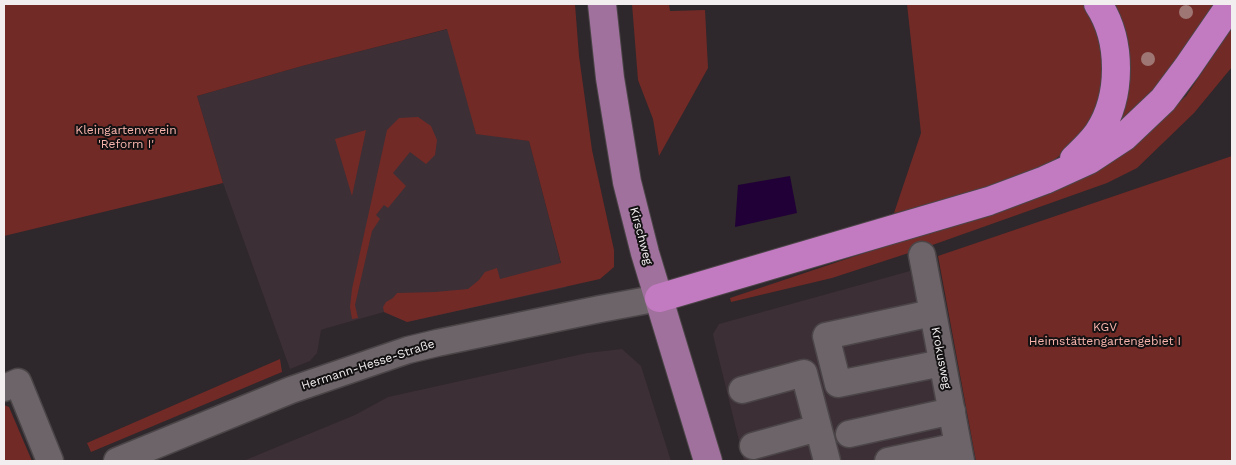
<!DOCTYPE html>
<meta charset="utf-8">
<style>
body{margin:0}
#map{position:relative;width:1236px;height:465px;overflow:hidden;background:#2e272b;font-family:"Work Sans",sans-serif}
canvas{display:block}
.frame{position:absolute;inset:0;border:5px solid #f2eef0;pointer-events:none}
</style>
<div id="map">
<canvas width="1236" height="465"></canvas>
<div class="frame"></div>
</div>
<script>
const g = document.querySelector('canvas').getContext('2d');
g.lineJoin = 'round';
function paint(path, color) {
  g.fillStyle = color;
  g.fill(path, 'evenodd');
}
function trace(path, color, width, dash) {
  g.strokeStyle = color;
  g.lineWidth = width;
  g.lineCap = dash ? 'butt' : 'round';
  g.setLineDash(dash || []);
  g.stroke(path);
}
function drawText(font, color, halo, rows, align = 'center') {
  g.font = font + ' "Work Sans",sans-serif';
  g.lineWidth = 4;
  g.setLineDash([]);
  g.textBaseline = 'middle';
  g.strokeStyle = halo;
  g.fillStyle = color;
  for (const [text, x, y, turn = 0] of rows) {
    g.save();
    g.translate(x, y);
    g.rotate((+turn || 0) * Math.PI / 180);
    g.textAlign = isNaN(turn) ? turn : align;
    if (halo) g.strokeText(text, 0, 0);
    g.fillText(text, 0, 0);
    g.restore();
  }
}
paint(new Path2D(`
 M448,29L476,133L529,141L567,287L407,322L384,312L327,328L321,330L317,353L310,361L290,369L223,183L197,96L302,66Z
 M910,271L948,439L935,461H744L714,339L713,334L719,324Z
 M622,349L641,366L671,461H243L355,415L388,397L587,353Z`), '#3c2f36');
paint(new Path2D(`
 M4,4H575L579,56L592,150L614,250V267L600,279L407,322L384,312L383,307L386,302L393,298L397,293L435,292L468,289L479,280L485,272L497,268L500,279L561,263L529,141L476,134L447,29L302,66L197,96L223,183L4,236Z
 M632,4H669L670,11L705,10L708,68L659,156L653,119L638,80Z
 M907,4H1084L1096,23L1105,75L1095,115L1070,148L1039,171L942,202L894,213L921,133Z
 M1108,4H1219L1149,101L1112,135Z
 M1232,28V67L1194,113L1137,168L1107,183L924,248L832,278L731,302L730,298L972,217L1159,122L1186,96Z
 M418,117L431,126L437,140L435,155L426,164L410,152L393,173L406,186L388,208L384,205L376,215L380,219L372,231L355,305L358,318L352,319L350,307L352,289L387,130L399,118Z
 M366,130L352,196L335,139Z
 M1232,156V461H976L938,256Z
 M280,359L282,372L91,452L87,443Z
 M4,405L9,407L32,461H4Z`), '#722a26');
paint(new Path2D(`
 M790,176L797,213L735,227L738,185Z`), '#200036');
const minor = new Path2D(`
 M922,255L961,461
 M932,313L826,336L838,384L942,363
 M4,388L18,382L50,461
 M742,390L804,373L827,461
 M849,434L952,411
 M753,446L818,428
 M117,461L291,390L408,350L437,343L600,309L659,298
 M888,461L958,446`);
const major = new Path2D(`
 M602,4L610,78L627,182L645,253L708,461`);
const highway = new Path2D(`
 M1074,159C1082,151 1091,143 1098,133C1122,97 1122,40 1098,4
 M659,298L989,201L1045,180L1089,160L1124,137L1163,100L1187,68L1231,4`);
trace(minor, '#4b4548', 29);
trace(major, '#4b4548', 30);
trace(highway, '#4b4548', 30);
trace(minor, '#6c6468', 26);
trace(major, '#a0719d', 28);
trace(highway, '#c27ac1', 28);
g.fillStyle = '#9e7673';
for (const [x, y] of [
 [1186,12],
 [1148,59]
]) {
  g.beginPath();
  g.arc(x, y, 7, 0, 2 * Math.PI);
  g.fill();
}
drawText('12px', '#fab6ae', '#141113', [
 ["Kleingartenverein",126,130],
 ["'Reform I'",126,144],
 ["KGV",1105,327],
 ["Heimstättengartengebiet I",1105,341]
]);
drawText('12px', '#f2eef0', '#141113', [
 ["Kirschweg",641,236,75],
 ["Krokusweg",941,358,79],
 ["Hermann-Hesse-Straße",368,365,-18]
]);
</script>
